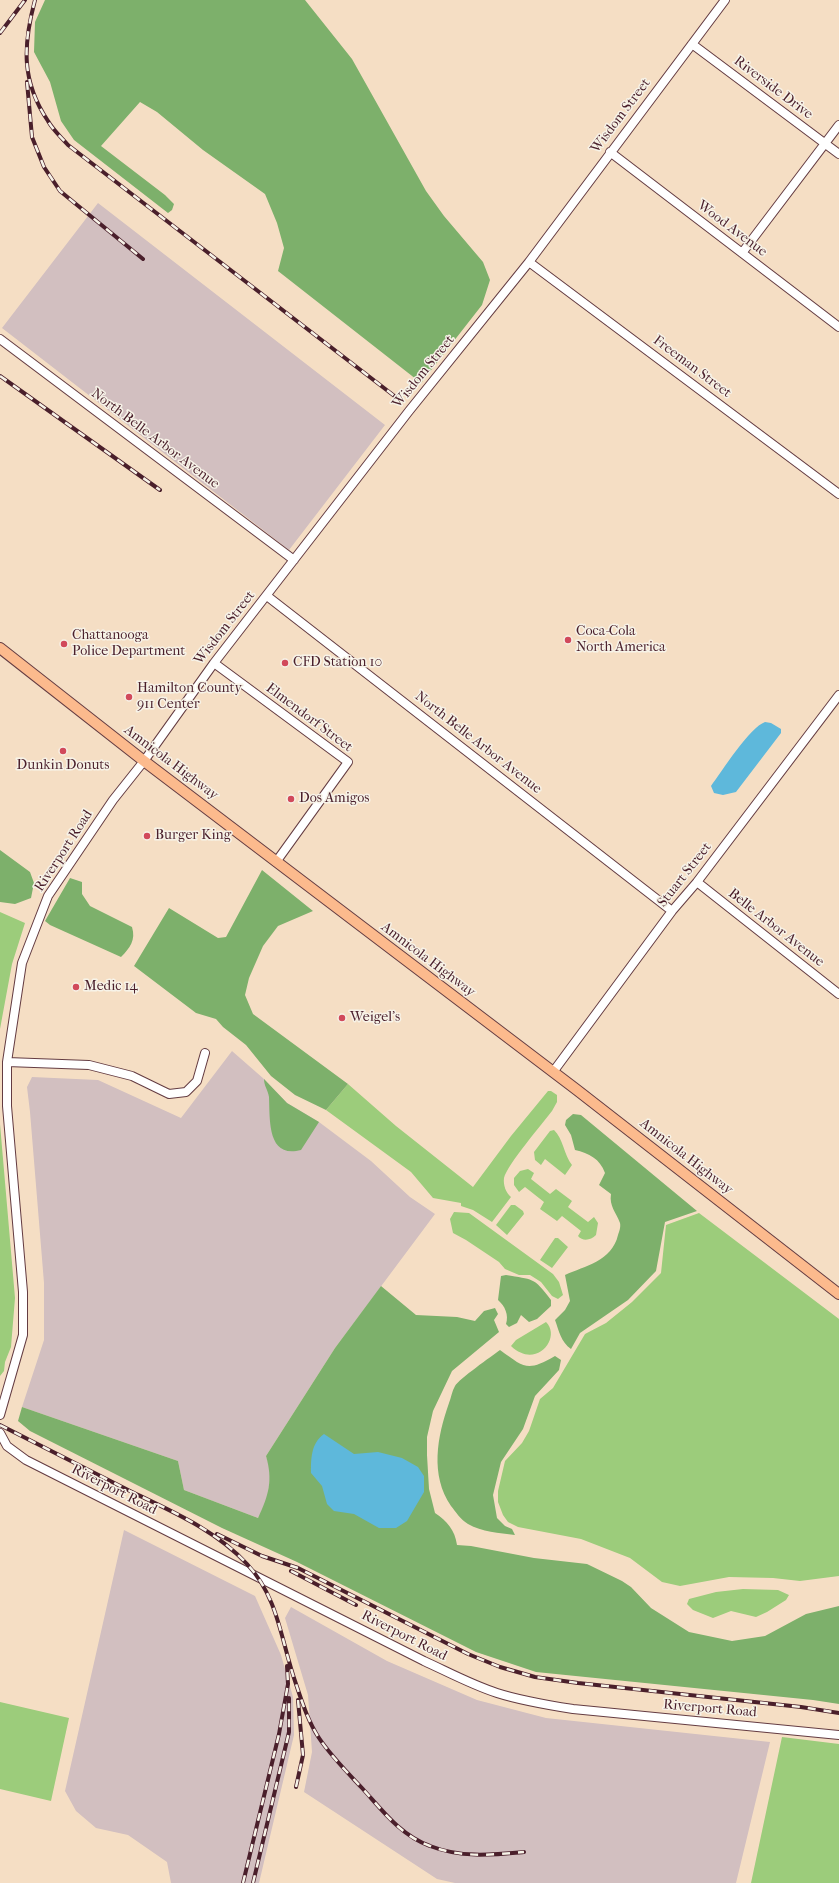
<!DOCTYPE html>
<style>
body{margin:0}
canvas{display:block;background:#f5dec4}
</style>
<canvas width="839" height="1883"></canvas>
<script>
const g = document.querySelector('canvas').getContext('2d');
g.lineJoin = 'round';
function paint(path, color) {
  g.fillStyle = color;
  g.fill(path, 'evenodd');
}
function trace(path, color, width, dash) {
  g.strokeStyle = color;
  g.lineWidth = width;
  g.lineCap = dash ? 'butt' : 'round';
  g.setLineDash(dash || []);
  g.stroke(path);
}
function drawText(font, color, halo, rows, align = 'center') {
  g.font = font + ' "IM FELL French Canon",serif';
  g.lineWidth = 3;
  g.setLineDash([]);
  g.textBaseline = 'middle';
  g.strokeStyle = halo;
  g.fillStyle = color;
  for (const [text, x, y, turn = 0] of rows) {
    g.save();
    g.translate(x, y);
    g.rotate((+turn || 0) * Math.PI / 180);
    g.textAlign = isNaN(turn) ? turn : align;
    if (halo) g.strokeText(text, 0, 0);
    g.fillText(text, 0, 0);
    g.restore();
  }
}
paint(new Path2D(`
 M98,203L385,425L289,550L2,328Z
 M232,1051L264,1079L287,1103L319,1122L371,1161L410,1197L435,1214L335,1348L266,1456L271,1472L267,1501L258,1518L184,1490L178,1461L22,1407L44,1340V1283L30,1112L27,1087L32,1077L98,1080L181,1118Z
 M124,1530L255,1596L281,1655L293,1697L294,1735L259,1883H171L167,1862L128,1835L96,1828L76,1811L65,1791Z
 M291,1607L387,1661L477,1700L546,1718L770,1742L736,1883H455L437,1879L304,1792L312,1752L308,1695L285,1618Z`), '#d2bfc0');
paint(new Path2D(`
 M0,912L25,923L12,964L0,1029Z
 M348,1084L396,1126L473,1187L511,1136L548,1091H551L557,1095V1102L552,1111C543,1123 507,1165 504,1178C503,1185 506,1193 511,1197L492,1222L473,1210L461,1206V1203L433,1198L411,1172L326,1110Z
 M0,1124L15,1298L11,1347L5,1362L4,1371L0,1376Z
 M554,1130C563,1138 564,1155 572,1165L565,1175L545,1159L541,1165L535,1160L534,1152L550,1131Z
 M528,1169L534,1173L531,1179L550,1194L556,1189L572,1201L568,1207L588,1222L594,1217L598,1223L596,1235C591,1240 583,1242 578,1236L581,1231L562,1216L557,1221L540,1209L544,1202L525,1187L519,1192L514,1185V1178L520,1171Z
 M511,1205H515L523,1211L524,1214L507,1235L496,1225Z
 M454,1212L469,1213L553,1274L559,1282L563,1295L558,1299L552,1296L541,1282L530,1275H519L505,1269L499,1262L466,1240L453,1233L450,1219Z
 M699,1213L839,1319V1576L800,1581L773,1578L729,1577L680,1586L662,1582L630,1558L581,1539L518,1527L508,1522L503,1515L498,1502V1491L505,1461L522,1443L529,1431L540,1399L553,1388L585,1334L606,1323L632,1302L661,1273L666,1225Z
 M555,1238H558L568,1247L552,1268L540,1260Z
 M546,1322C562,1338 536,1370 511,1346L516,1340Z
 M743,1589L778,1590L789,1595L786,1600L767,1612L756,1617L731,1611L713,1618L693,1610L687,1604L689,1599L716,1592Z
 M0,1702L69,1718L51,1801L0,1789Z
 M782,1737L839,1744V1883H751Z`), '#9ccc7b');
paint(new Path2D(`
 M45,0H305L352,59L426,191L444,216L483,262L490,280L482,305L421,383L278,271L284,248L277,223L265,194L203,150L157,112L140,102L101,146L165,195L174,204L172,210L168,213L74,140L61,121L50,82L34,52L35,22Z
 M0,850L30,872L34,883L31,898L15,904L0,902Z
 M262,870L313,911L278,926L263,946L249,978L245,995L253,1014L348,1084L326,1110L295,1095L271,1076L246,1045L223,1027L216,1019L196,1013L134,966L169,908L218,938L226,937Z
 M70,878L82,882V894L90,906L132,927C136,940 130,948 121,957L50,925L45,921Z
 M264,1079L287,1103L319,1122L301,1150C267,1159 270,1120 269,1097C268,1090 264,1086 264,1079Z
 M573,1114L581,1115L697,1211L665,1222L656,1271L628,1300L580,1333L571,1349C561,1342 559,1331 555,1320L565,1310L570,1301L565,1275C585,1266 612,1261 618,1235C619,1232 621,1227 620,1223C616,1212 609,1206 611,1194L599,1185L605,1173C600,1159 589,1153 575,1150L571,1135L565,1125L566,1120Z
 M506,1275C533,1280 533,1276 551,1300V1306L537,1319L529,1322L521,1315L517,1323L509,1327L506,1324C509,1315 505,1306 498,1300L501,1276Z
 M381,1286L416,1315L457,1317L475,1321L484,1311L495,1308L498,1314L494,1320L499,1332L452,1371L433,1411L427,1437V1455L429,1489L435,1513C447,1521 455,1530 457,1545L471,1546L534,1558L587,1564L622,1581L631,1587L651,1608L689,1632L732,1641L765,1636L806,1614L839,1606V1704L813,1700L536,1672L476,1652L297,1562L222,1528L30,1431L18,1421L22,1407L178,1461L184,1490L258,1518C269,1495 273,1480 266,1456L335,1348Z
 M500,1350C525,1368 527,1372 555,1356L561,1360L559,1370L535,1396L523,1429L501,1462L493,1495L497,1518L505,1526L512,1529L515,1535C499,1533 482,1532 468,1524C460,1519 456,1512 451,1506C430,1475 437,1437 449,1403C451,1398 452,1391 455,1386C459,1379 492,1356 500,1350Z`), '#7db06b');
paint(new Path2D(`
 M765,722L771,723L781,729V733L736,792L723,795L714,793L711,786C722,771 750,727 765,722Z
 M324,1434L354,1454L378,1452L402,1458L418,1467L424,1476V1492L407,1521L396,1528H379L354,1514L334,1511L327,1504L322,1486L311,1473C311,1459 311,1443 324,1434Z`), '#5eb8db');
const minor = new Path2D(`
 M692,44L839,154
 M610,152L839,327
 M742,253L839,125
 M529,262L839,494
 M0,339L294,560
 M267,596L672,911
 M214,663L348,762L276,862
 M697,882L839,994
 M7,1062L89,1065L132,1076L169,1094L186,1092L197,1081L205,1053
 M553,1072L672,911L697,882L839,695
 M0,1415L23,1335V1292L7,1106V1062L22,963L48,896L113,800L144,761L214,663L409,411L529,262L725,0
 M0,1433L7,1446L26,1460L424,1661C448,1672 472,1685 497,1693C522,1701 547,1705 573,1709L839,1735`);
const major = new Path2D(`
 M0,648L144,761L577,1090L839,1294`);
trace(minor, '#643c42', 10);
trace(major, '#643c42', 12);
trace(minor, '#fff', 8);
trace(major, '#fcba8d', 10);
const rail = new Path2D(`
 M35,0C23,45 21,81 48,121C53,130 61,137 68,145L397,398
 M0,33L25,0
 M27,82L32,137L44,167L60,191L143,259
 M0,376L160,490
 M0,1425C43,1447 87,1469 130,1491C171,1511 216,1530 247,1564C279,1598 281,1642 296,1684C302,1702 308,1721 319,1738C331,1756 347,1772 362,1788C382,1810 401,1836 430,1846C461,1858 491,1855 524,1852
 M217,1534L262,1556L298,1568L468,1654L500,1667L535,1677L578,1683L801,1707L839,1713
 M291,1571L356,1605
 M296,1787L303,1755L298,1700
 M243,1883L279,1734L288,1684L287,1666
 M253,1883L289,1732V1698`);
trace(rail, '#4a1f2b', 4);
trace(rail, '#f7f3e8', 2.5, [8]);
for (const [x, y, r, color] of [
 [568,640,4,"#d1495b"],
 [64,644,4,"#d1495b"],
 [285,663,4,"#d1495b"],
 [129,697,4,"#d1495b"],
 [63,751,4,"#d1495b"],
 [291,799,4,"#d1495b"],
 [147,836,4,"#d1495b"],
 [76,987,4,"#d1495b"],
 [342,1018,4,"#d1495b"]
]) {
  const dot = new Path2D();
  dot.arc(x, y, r, 0, 2 * Math.PI);
  g.fillStyle = color;
  g.fill(dot);
  trace(dot, '#f7f3e8', 1.5);
}
drawText('14px', '#4a1f2b', '#f7f3e8', [
 ["Riverside Drive",773,88,37],
 ["Wisdom Street",621,116,-53],
 ["Wood Avenue",732,229,37],
 ["Freeman Street",692,367,37],
 ["Wisdom Street",424,372,-51],
 ["North Belle Arbor Avenue",155,439,37],
 ["Wisdom Street",225,628,-52],
 ["Elmendorf Street",309,718,37],
 ["North Belle Arbor Avenue",478,743,38],
 ["Amnicola Highway",171,763,37],
 ["Riverport Road",64,851,-57],
 ["Stuart Street",685,875,-52],
 ["Belle Arbor Avenue",776,928,38],
 ["Amnicola Highway",428,960,37],
 ["Amnicola Highway",686,1157,38],
 ["Riverport Road",114,1490,27],
 ["Riverport Road",404,1636,27],
 ["Riverport Road",710,1709,5]
]);
drawText('14px', '#4a1f2b', '#f7f3e8', [
 ["Coca-Cola",576,632],
 ["North America",576,648],
 ["Chattanooga",72,636],
 ["Police Department",72,652],
 ["CFD Station 10",293,663],
 ["Hamilton County",137,689],
 ["911 Center",137,705],
 ["Dunkin Donuts",63,766,"center"],
 ["Dos Amigos",299,799],
 ["Burger King",155,836],
 ["Medic 14",84,987],
 ["Weigel's",350,1018]
], 'left');
</script>
